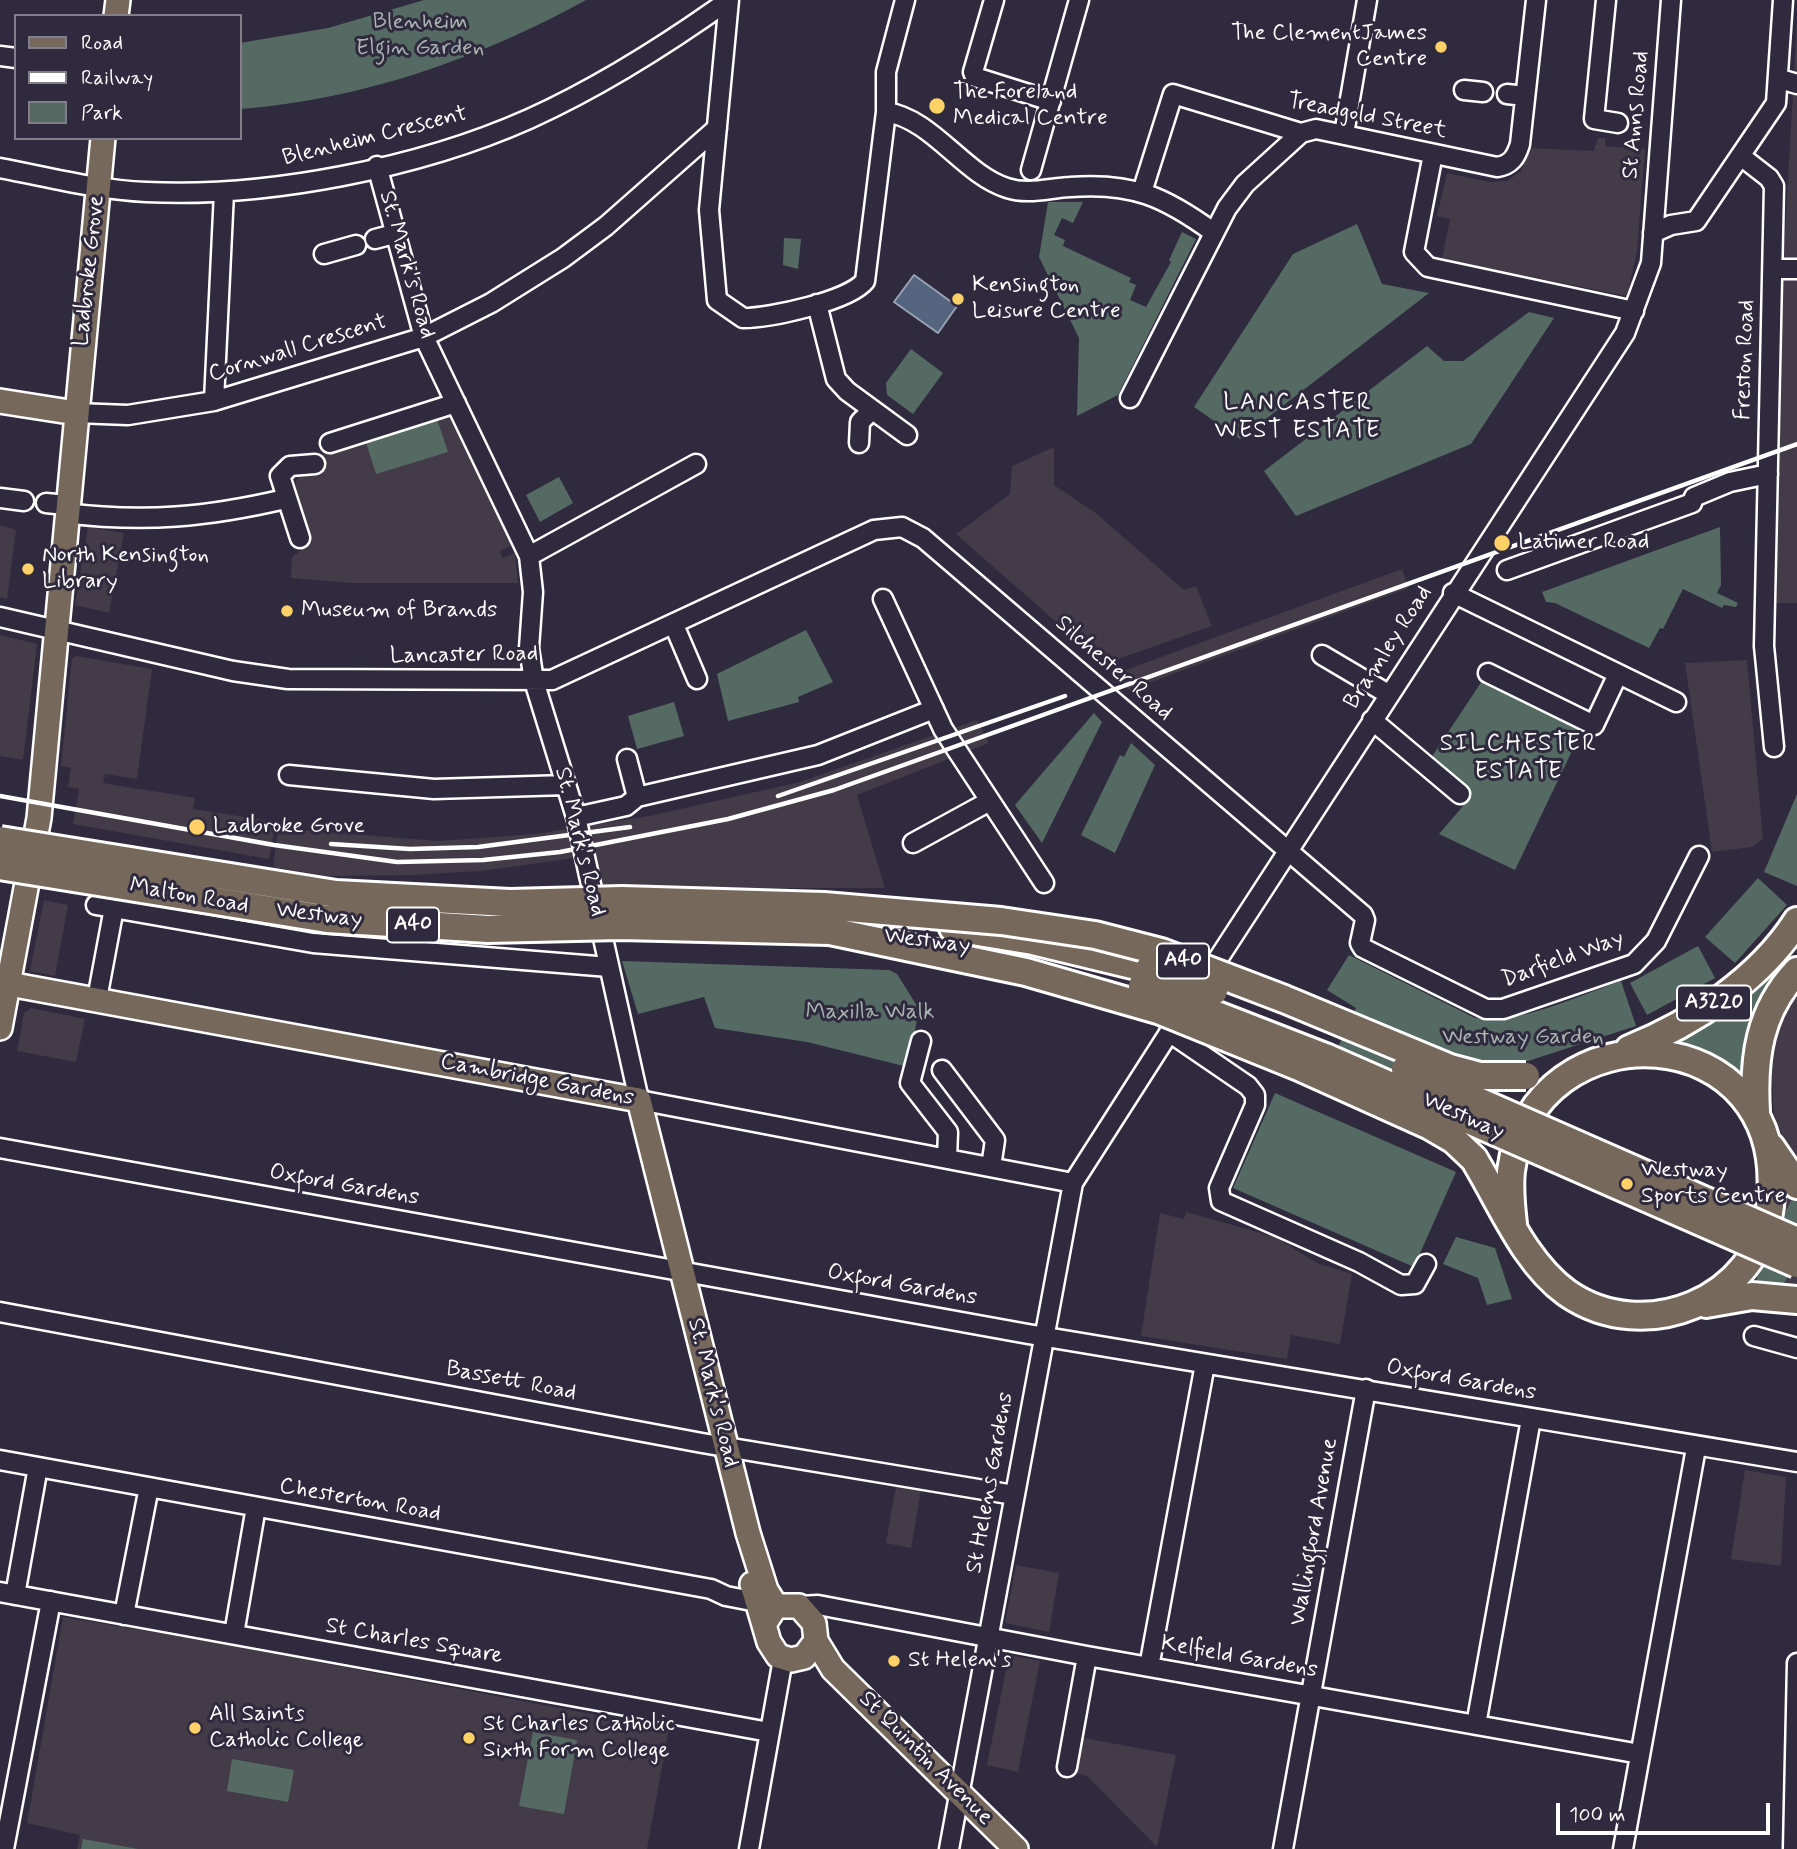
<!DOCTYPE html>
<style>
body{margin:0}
#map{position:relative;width:1797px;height:1849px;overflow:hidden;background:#2f2a3d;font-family:Mynerve,sans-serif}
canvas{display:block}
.legend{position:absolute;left:14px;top:14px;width:228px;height:126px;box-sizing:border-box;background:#2f2a3d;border:2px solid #827f8b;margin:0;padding:9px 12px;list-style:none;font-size:21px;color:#fff}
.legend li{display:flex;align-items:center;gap:14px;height:35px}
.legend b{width:35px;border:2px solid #827f8b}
.scale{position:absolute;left:1556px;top:1803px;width:214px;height:32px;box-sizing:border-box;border:4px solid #fff;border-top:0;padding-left:9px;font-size:21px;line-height:24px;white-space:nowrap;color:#fff;-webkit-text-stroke:5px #2f2a3d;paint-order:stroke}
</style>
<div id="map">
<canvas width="1797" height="1849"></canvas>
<ul class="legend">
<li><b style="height:9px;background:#76695c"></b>Road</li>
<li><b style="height:9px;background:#fff"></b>Railway</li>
<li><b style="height:19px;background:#566a64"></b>Park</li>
</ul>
<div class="scale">100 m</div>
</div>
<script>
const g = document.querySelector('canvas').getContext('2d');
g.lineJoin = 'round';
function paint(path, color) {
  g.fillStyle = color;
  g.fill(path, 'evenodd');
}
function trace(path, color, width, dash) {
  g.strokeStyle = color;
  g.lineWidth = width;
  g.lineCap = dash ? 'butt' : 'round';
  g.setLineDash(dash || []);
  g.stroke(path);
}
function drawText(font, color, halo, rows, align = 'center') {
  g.font = font + ' Mynerve,sans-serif';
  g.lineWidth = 6;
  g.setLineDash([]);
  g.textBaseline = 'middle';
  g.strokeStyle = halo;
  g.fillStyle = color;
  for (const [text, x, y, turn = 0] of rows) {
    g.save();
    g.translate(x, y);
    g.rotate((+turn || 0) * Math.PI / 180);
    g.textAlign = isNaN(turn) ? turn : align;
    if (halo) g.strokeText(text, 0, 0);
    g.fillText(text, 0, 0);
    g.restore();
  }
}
paint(new Path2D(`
 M1797,16V265H1783L1793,93Z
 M1598,138H1605V146L1645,149L1637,251L1627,296L1442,259L1450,219L1437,216L1447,173L1490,182L1507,181L1521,171L1529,148L1594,151Z
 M1783,279H1797V603H1776Z
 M446,410L513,545L500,551L502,558L515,553L518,583H351L291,578L292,557L312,542L295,483L300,476L322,475L323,451Z
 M1054,447V485L1097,514L1184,590L1196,586L1212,626L1104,664L956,534L1010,494L1012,466Z
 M0,525L16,530L7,599L0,597Z
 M88,527L124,533L109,613L75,605Z
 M1402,569L1409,588L1129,690L1112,675Z
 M0,635L37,644L23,760L0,756Z
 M76,656L152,669L137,779L105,774L103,783L195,798L193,809L276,822L269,859L73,824L79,789L68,787L71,768L61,766L72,659Z
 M1747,660L1763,839L1752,847L1712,852L1685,663Z
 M977,720L989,743L857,795L885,888H603L595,855L481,871L412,875L328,876L273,867L278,828L438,841L535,834L649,816L800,782Z
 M44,900L68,905L55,976L30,971Z
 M1797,991V1314L1759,1309L1750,1283L1788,1194L1792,1160L1774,1115L1771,1065L1782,1012Z
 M31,1008L85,1019L76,1062L17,1051L24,1013Z
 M1186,1212L1275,1237L1317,1263L1352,1274L1340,1344L1291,1335L1287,1359L1141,1336L1160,1213L1184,1219Z
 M1745,1470L1786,1477L1781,1566L1731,1559Z
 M896,1486L921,1491L911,1548L886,1543Z
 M1016,1565L1059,1573L1049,1632L1005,1623Z
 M63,1617L213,1642L669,1729L647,1849H77L80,1835L27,1823Z
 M1009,1655L1040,1661L1018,1772L987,1765Z
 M1078,1737L1176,1755L1157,1847L1087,1776L1071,1772Z`), '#433b48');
paint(new Path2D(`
 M424,0H586C481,58 361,100 240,109V43L328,28Z
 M1048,202H1083L1073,223L1062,218L1054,235L1065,240L1063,246L1131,278L1129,282L1136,285L1130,300L1146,307L1171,262L1169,260L1182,232L1196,239L1118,395L1077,416L1079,338L1039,257Z
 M1357,224L1382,284L1429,293L1240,439L1194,407L1293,254Z
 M784,238L801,239L798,269L783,265Z
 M1529,312L1554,318L1471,444L1296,516L1264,471L1427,346L1444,361H1463Z
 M911,349L943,373L913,414L887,395L886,383Z
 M436,416L448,452L376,474L365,439Z
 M559,477L573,503L540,522L526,495Z
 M1720,527L1721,585L1717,593L1738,603L1736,607L1724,605L1722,608L1683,589L1663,629L1660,628L1649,648L1555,603L1546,602L1542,592Z
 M806,630L833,682L798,697L799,702L728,721L717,674Z
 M1484,678L1584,726L1515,870L1439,834L1470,798L1429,761Z
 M674,702L684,736L637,749L628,716Z
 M1094,713L1102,722L1042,843L1015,805Z
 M1131,743L1155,765L1115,853L1081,835L1120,755L1124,757Z
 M1797,794V886L1764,872Z
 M1758,878L1787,905L1735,963L1705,937Z
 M1698,946L1715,978L1647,1015L1630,983Z
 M1349,955L1475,1018C1516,1026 1580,995 1621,981L1636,1026L1528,1061L1399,1075L1338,1047L1356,1008L1327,990Z
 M622,961L889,970L897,974L919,1009L908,1067L807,1042L715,1028L704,997L638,1014Z
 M1771,963L1780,973L1743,1078L1710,1056L1673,1046V1036Z
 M1275,1093L1456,1172L1414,1267L1233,1188Z
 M1797,1189V1261L1782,1287L1757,1285V1268Z
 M1456,1237L1495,1248L1512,1299L1487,1305L1478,1278L1443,1264Z
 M533,1732L577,1740L564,1814L519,1806Z
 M232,1759L294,1770L288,1802L227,1791Z
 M83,1839L138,1849H81Z`), '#566a64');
const water = new Path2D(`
 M914,275L957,306L938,333L894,302Z`);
paint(water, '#55647f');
trace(water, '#99a2b2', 2);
const minor = new Path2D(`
 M729,0L709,210L717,300L743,318C770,318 849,301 865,281L886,112V72L905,0
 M994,0L973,72L975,77L1051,101
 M1606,0L1594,119L1618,123
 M0,56L16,58
 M1780,79L1797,84
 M1464,90L1483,92
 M1507,94L1525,96
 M886,112C933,119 963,174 1007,188C1028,195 1049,188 1070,187C1132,182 1165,197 1213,232
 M1344,134L1367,0
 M1433,154L1414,252L1428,267L1634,311
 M1742,157L1769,178L1774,186L1764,646L1774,747
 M377,166L424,337L529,556L533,592L529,648L534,681L576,817L639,1100L1073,1183
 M0,168C48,177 97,190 146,192C267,198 419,168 529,119C600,87 666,45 729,0
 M1031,170L1079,0
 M1142,192L1173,94L1301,133L1316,129L1497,167C1511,165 1516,157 1520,144L1536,0
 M1653,233L1671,225L1696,221L1776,103L1783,0
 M375,239L394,234
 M324,254L356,245
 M1774,269H1797
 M817,304L836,379L847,391L907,435
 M1130,398L1227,208L1245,184L1301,133
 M214,401L224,192
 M76,413L128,415L214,401L424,337L491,303L563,258L606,226L717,128
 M330,443L456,403
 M859,443L860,422L872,410
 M0,498L24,501
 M46,503L66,505
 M65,513C145,523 208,517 285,499
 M300,538L280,476L290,466L315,464
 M529,556L696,464
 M1507,570L1692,503L1694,497L1730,482L1768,474
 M1453,593L1676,702
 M883,599L943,729L1044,883
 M0,617L233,671L288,679L552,680L874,530L902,527L923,538L1363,915L1365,920L1360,943L1363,948L1486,1009H1503L1634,964L1656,941L1699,856
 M674,625L697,679
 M1322,655L1388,694
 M1488,673L1594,725L1618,674
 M1372,720L1460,794
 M627,759L637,797
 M289,775L434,789L566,785
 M576,817L626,806L637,797L818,755L934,709
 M913,843L988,802
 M96,905L313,943L609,967
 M1205,979L1625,333L1651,263L1671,0
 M97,999L114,908
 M1169,1032L1248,1086L1255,1095V1105L1219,1188L1221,1201L1359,1262L1401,1285L1415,1284L1426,1264
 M921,1041L910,1083L948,1132L947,1159
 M942,1070L995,1140L991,1167
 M0,1148L1028,1334L1797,1462
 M0,1312L702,1443L1014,1495
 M1754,1336L1797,1348
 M0,1460L711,1589L726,1596L757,1602
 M0,1592L769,1732
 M15,1595L38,1467
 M799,1606L818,1605L1087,1656L1640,1754
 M124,1615L149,1487
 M234,1634L256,1507
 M1149,1667L1205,1364
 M1476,1725L1531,1419
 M1067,1767L1087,1656
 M4,1849L51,1601
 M749,1849L783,1659
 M949,1849L1073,1183L1183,1011
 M1283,1849L1366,1389
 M1623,1849L1696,1448
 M1793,1849L1797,1663`);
const major = new Path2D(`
 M116,16L118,0
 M0,401L76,413
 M9,984L639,1100L748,1533L766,1590L776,1606
 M0,1028L39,818L103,138
 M752,1584L769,1642L778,1656L791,1660L804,1657L816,1641L814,1623L799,1606H776L765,1623
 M816,1641L833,1669L1016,1849`);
const highway = new Path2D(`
 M953,928L1033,941L1149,969
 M1629,1049C1693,1023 1759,980 1797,921
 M1756,1111C1753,1058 1759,1011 1797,971
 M1771,1147L1797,1185
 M1474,1159C1501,1203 1524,1262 1567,1293C1645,1347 1758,1300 1770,1206C1794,1014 1532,1004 1511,1171C1509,1189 1511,1207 1513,1224
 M1706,1304L1752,1296L1797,1300`);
trace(minor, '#fff', 23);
trace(major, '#fff', 28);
trace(highway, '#fff', 32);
trace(minor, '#2f2a3d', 18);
trace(major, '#76695c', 23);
trace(highway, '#76695c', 26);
trace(new Path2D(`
 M0,796L274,845L397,862L483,860L560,852L728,819L834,790L1797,444
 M778,796L1065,696
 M331,844L410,849L478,847L630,827`), '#fff', 4.5);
const highwayBridge = new Path2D(`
 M0,840L336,894L510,903L622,900L824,906L1001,921L1095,935L1161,952L1284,999L1450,1068L1480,1076H1526
 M0,866L327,919L488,929L620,926L830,931L1026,972L1158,1010L1299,1067L1430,1126L1454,1140L1474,1159
 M1149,969L1214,991
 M1142,986L1325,1057L1797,1264
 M1405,1069L1797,1241`);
trace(highwayBridge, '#fff', 32, []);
trace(highwayBridge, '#76695c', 26);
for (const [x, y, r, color] of [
 [1441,47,7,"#ffd166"],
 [937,106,9,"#ffd166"],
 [958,299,7,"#ffd166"],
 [1502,543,9,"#ffd166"],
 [28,569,7,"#ffd166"],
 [287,611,7,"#ffd166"],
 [197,827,9,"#ffd166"],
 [1627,1184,7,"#ffd166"],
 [894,1661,7,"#ffd166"],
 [195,1728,7,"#ffd166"],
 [469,1738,7,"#ffd166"]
]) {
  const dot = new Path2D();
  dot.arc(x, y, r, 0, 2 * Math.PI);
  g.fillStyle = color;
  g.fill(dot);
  trace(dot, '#2f2a3d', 2.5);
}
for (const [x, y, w] of [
 [413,925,52],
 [1183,961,52],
 [1714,1003,74]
]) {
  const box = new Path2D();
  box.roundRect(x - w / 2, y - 17.5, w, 35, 5);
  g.fillStyle = '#2f2a3d';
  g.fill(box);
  trace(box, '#fff', 2);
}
drawText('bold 21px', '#fff', null, [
 ["A40",413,925],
 ["A40",1183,961],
 ["A3220",1714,1003]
]);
drawText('23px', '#aab4b2', '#2f2a3d', [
 ["Blenheim",420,23],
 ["Elgin Garden",420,49],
 ["Maxilla Walk",870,1013],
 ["Westway Garden",1523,1038]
]);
drawText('23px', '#fff', '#2f2a3d', [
 ["The ClementJames",1427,34,"right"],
 ["Centre",1427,60,"right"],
 ["The Foreland",953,93],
 ["Medical Centre",953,119],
 ["Kensington",972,286],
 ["Leisure Centre",972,312],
 ["Latimer Road",1518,543],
 ["North Kensington",42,556],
 ["Library",42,582],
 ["Museum of Brands",301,611],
 ["Ladbroke Grove",213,827],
 ["Westway",1641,1171],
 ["Sports Centre",1641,1197],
 ["St Helen's",908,1661],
 ["All Saints",209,1715],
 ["Catholic College",209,1741],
 ["St Charles Catholic",483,1725],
 ["Sixth Form College",483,1751]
], 'left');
drawText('23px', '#fff', '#2f2a3d', [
 ["St Anns Road",1637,115,-85],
 ["Treadgold Street",1367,117,11],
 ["Blenheim Crescent",375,137,-14],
 ["St. Mark's Road",406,265,74],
 ["Ladbroke Grove",90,271,-84],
 ["Cornwall Crescent",298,349,-17],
 ["Freston Road",1746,360,-88],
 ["Bramley Road",1389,648,-57],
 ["Lancaster Road",464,656,-1],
 ["Silchester Road",1113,669,41],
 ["St. Mark's Road",579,842,76],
 ["Malton Road",189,897,10],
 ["Westway",319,916,7],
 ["Westway",927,942,7],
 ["Darfield Way",1563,960,-20],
 ["Cambridge Gardens",537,1081,11],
 ["Westway",1463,1117,24],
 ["Oxford Gardens",344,1186,10],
 ["Oxford Gardens",902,1286,10],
 ["Oxford Gardens",1461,1381,10],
 ["Bassett Road",511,1382,11],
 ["St. Mark's Road",712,1393,76],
 ["St Helens Gardens",991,1483,-80],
 ["Chesterton Road",360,1501,10],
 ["Wallingford Avenue",1315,1532,-80],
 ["St Charles Square",414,1642,10],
 ["Kelfield Gardens",1239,1658,10],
 ["St Quintin Avenue",925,1759,45]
]);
g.letterSpacing = '2px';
drawText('24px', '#fff', '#2f2a3d', [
 ["LANCASTER",1298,404],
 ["WEST ESTATE",1298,432],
 ["SILCHESTER",1519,745],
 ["ESTATE",1519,773]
]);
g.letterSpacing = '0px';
</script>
